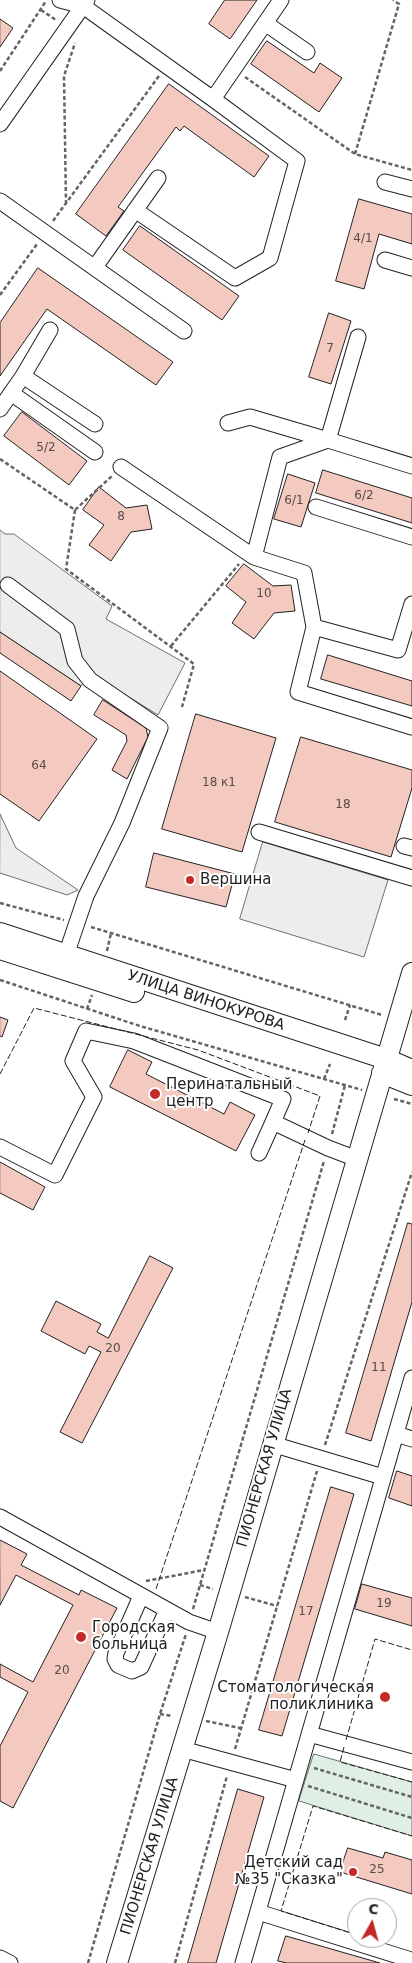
<!DOCTYPE html>
<meta charset="utf-8">
<style>
body{margin:0}
#map{position:relative;width:412px;height:1963px;overflow:hidden;background:#fff;font-family:"DejaVu Sans",sans-serif}
canvas{display:block}
.north{position:absolute;left:347px;top:1898px;width:50px;height:50px;box-sizing:border-box;background:#fff;border:1px solid #a7a7a7;border-radius:50%;rotate:7deg;font-size:14px;font-weight:700;line-height:20px;text-align:center;color:#222}
.north::after{content:'';display:block;margin:auto;width:18px;height:22px;background:#c62828;clip-path:polygon(50% 0,100% 100%,50% 72%,0 100%)}
</style>
<div id="map">
<canvas width="412" height="1963"></canvas>
<div class="north">С</div>
</div>
<script>
const g = document.querySelector('canvas').getContext('2d');
g.lineJoin = 'round';
function paint(path, color) {
  g.fillStyle = color;
  g.fill(path, 'evenodd');
}
function trace(path, color, width, dash) {
  g.strokeStyle = color;
  g.lineWidth = width;
  g.lineCap = dash ? 'butt' : 'round';
  g.setLineDash(dash || []);
  g.stroke(path);
}
function drawText(font, color, halo, rows, align = 'center') {
  g.font = font + ' "DejaVu Sans",sans-serif';
  g.lineWidth = 4;
  g.setLineDash([]);
  g.textBaseline = 'middle';
  g.strokeStyle = halo;
  g.fillStyle = color;
  for (const [text, x, y, turn = 0] of rows) {
    g.save();
    g.translate(x, y);
    g.rotate((+turn || 0) * Math.PI / 180);
    g.textAlign = isNaN(turn) ? turn : align;
    if (halo) g.strokeText(text, 0, 0);
    g.fillText(text, 0, 0);
    g.restore();
  }
}
const green = new Path2D(`
 M314,1754L412,1782V1836L299,1801Z`);
paint(green, '#e0efe3');
trace(green, '#6f6f6f', 1);
const parking = new Path2D(`
 M0,530L5,534H14L112,606L106,619L185,663L158,715L90,673L81,686L0,632Z
 M0,814L16,848L78,890L67,895L0,873Z
 M263,842L388,880L364,957L240,919Z`);
paint(parking, '#ededed');
trace(parking, '#6f6f6f', 1);
const building = new Path2D(`
 M225,0H257L230,39L209,24Z
 M0,19L13,28L0,47Z
 M267,41L314,73L320,63L342,78L319,112L251,64Z
 M169,84L269,156L254,177L184,126L180,131L176,127L118,207L124,211L106,236L76,214Z
 M359,199L412,214V244L379,234L364,289L336,281Z
 M140,226L239,296L222,320L123,250Z
 M38,268L173,362L156,385L47,309L0,376V323Z
 M329,313L351,321L331,384L309,377Z
 M22,412L87,461L69,485L4,436Z
 M323,470L412,498V523L316,493Z
 M288,474L315,483L301,527L274,519Z
 M99,487L126,508L147,505L152,529L131,532L111,561L89,545L104,525L83,510Z
 M244,564L273,586L291,585L295,611L274,613L254,639L232,623L246,602L226,586Z
 M0,632L81,686L71,701L0,653Z
 M328,655L412,681V706L321,679Z
 M0,671L97,739L39,821L0,794Z
 M103,700L146,728L148,737L127,779L112,770L127,741L126,735L94,715Z
 M196,714L276,738L242,852L162,829Z
 M301,737L412,770V788L391,857L275,822Z
 M154,853L235,874L226,907L146,887Z
 M0,1017L8,1020L2,1037L0,1036Z
 M128,1050L152,1062L146,1074L224,1114L230,1102L255,1115L236,1151L110,1087Z
 M0,1162L45,1187L33,1210L0,1193Z
 M408,1223L412,1224V1302L371,1441L346,1433Z
 M150,1256L173,1268L82,1443L60,1432L101,1352L89,1346L85,1354L41,1331L56,1301L101,1324L97,1332L108,1338Z
 M397,1471L412,1476V1506L389,1498Z
 M331,1487L354,1494L282,1736L259,1730Z
 M0,1540L27,1554L21,1565L79,1595L81,1590L117,1608L13,1808L0,1801V1746L28,1692L0,1677V1664L33,1682L73,1605L16,1575L0,1605Z
 M362,1584L412,1598V1626L355,1609Z
 M238,1789L264,1797L216,1963H188Z
 M348,1848L383,1858L385,1852L412,1860V1894L340,1872Z
 M286,1936L380,1963H287L278,1961Z`);
paint(building, '#f3c9c0');
trace(building, '#222', 1);
const minor = new Path2D(`
 M60,0L83,6L213,99L297,161L270,258L235,278L135,210
 M265,23L307,52
 M213,99L281,0
 M0,124L87,0
 M385,182L412,189
 M0,201L184,331
 M385,260L412,268
 M95,267L158,178
 M358,337L328,440L412,466
 M23,376L95,424
 M11,393L95,452
 M0,409L23,376L50,330
 M228,423L250,417L328,440L280,457L254,557
 M121,467L254,557L304,573L314,627
 M316,507L412,537
 M8,585L67,629L75,661L90,680L160,728L122,823L86,896L66,955
 M412,604L398,650L314,627L298,692L412,727
 M259,832L412,878
 M404,846L412,848
 M0,1147L55,1175L94,1097L73,1061L86,1031L134,1041L283,1099L273,1122L328,1148L357,1159
 M259,1153L273,1122
 M396,1434L412,1439
 M272,1444L383,1477
 M0,1517L189,1622L218,1632
 M141,1596L116,1653L115,1659L118,1665L132,1671L141,1667L167,1610
 M309,1734L412,1762
 M182,1749L296,1780
 M258,1912L408,1959
 M0,1958L10,1963
 M243,1963L412,1378`);
const major = new Path2D(`
 M0,933L337,1043L386,1059L412,1070
 M0,949L134,992
 M382,1073L412,1085
 M117,1963L218,1632L412,973`);
trace(minor, '#222', 17);
trace(major, '#222', 22);
trace(new Path2D(`
 M41,10L56,20
 M0,71L46,1
 M245,77L355,154L412,170
 M355,154L399,4L393,0
 M66,204L64,76L75,43
 M53,221L159,76
 M0,295L37,244
 M0,459L75,510L112,476
 M75,510L66,569L194,664L182,707
 M171,646L239,564
 M0,903L64,920
 M91,927L382,1015
 M107,951L111,933
 M0,980L140,1026L362,1090
 M87,1009L92,995
 M345,1020L350,1005
 M324,1079L330,1064
 M394,1099L412,1104
 M332,1134L345,1085
 M325,1445L412,1172
 M146,1581L204,1570
 M200,1585L213,1589
 M245,1597L277,1606
 M193,1609L324,1161
 M160,1714L172,1716
 M206,1721L240,1728
 M235,1749L317,1471
 M314,1768L412,1797
 M308,1786L412,1818
 M88,1963L160,1714L186,1634
 M175,1963L227,1776`), '#646464', 2.5, [4, 2.5]);
trace(minor, '#fff', 15);
trace(major, '#fff', 20);
trace(new Path2D(`
 M0,1074L34,1008L198,1050L320,1096L308,1133
 M156,1589L305,1140
 M346,1740L375,1639L412,1650
 M344,1747L340,1762L412,1782
 M357,1935L281,1911L313,1806L412,1836`), '#222', 1, [6, 2.5]);
for (const [x, y, r, color] of [
 [190,880,5,"#c62828"],
 [155,1094,6,"#c62828"],
 [81,1637,6,"#c62828"],
 [385,1697,6,"#c62828"],
 [353,1872,5,"#c62828"]
]) {
  const dot = new Path2D();
  dot.arc(x, y, r, 0, 2 * Math.PI);
  g.fillStyle = color;
  g.fill(dot);
  trace(dot, '#fff', 2);
}
drawText('12px', '#564c4a', null, [
 ["4/1",363,239],
 ["7",330,349],
 ["5/2",46,448],
 ["6/2",364,496],
 ["6/1",294,501],
 ["8",121,517],
 ["10",264,594],
 ["64",39,766],
 ["18 к1",219,783],
 ["18",343,805],
 ["20",113,1349],
 ["11",379,1368],
 ["19",384,1604],
 ["17",306,1612],
 ["20",62,1671],
 ["25",377,1870]
]);
drawText('15px', '#222', '#fff', [
 ["Вершина",200,880],
 ["Перинатальный",166,1085],
 ["центр",166,1102],
 ["Городская",92,1628],
 ["больница",92,1645],
 ["Cтоматологическая",374,1688,"right"],
 ["поликлиника",374,1705,"right"],
 ["Детский сад",343,1863,"right"],
 ["№35 \"Сказка\"",343,1880,"right"]
], 'left');
drawText('15px', '#222', '#fff', [
 ["УЛИЦА ВИНОКУРОВА",206,1001,18],
 ["ПИОНЕРСКАЯ УЛИЦА",265,1468,-74],
 ["ПИОНЕРСКАЯ УЛИЦА",150,1856,-73]
]);
</script>
